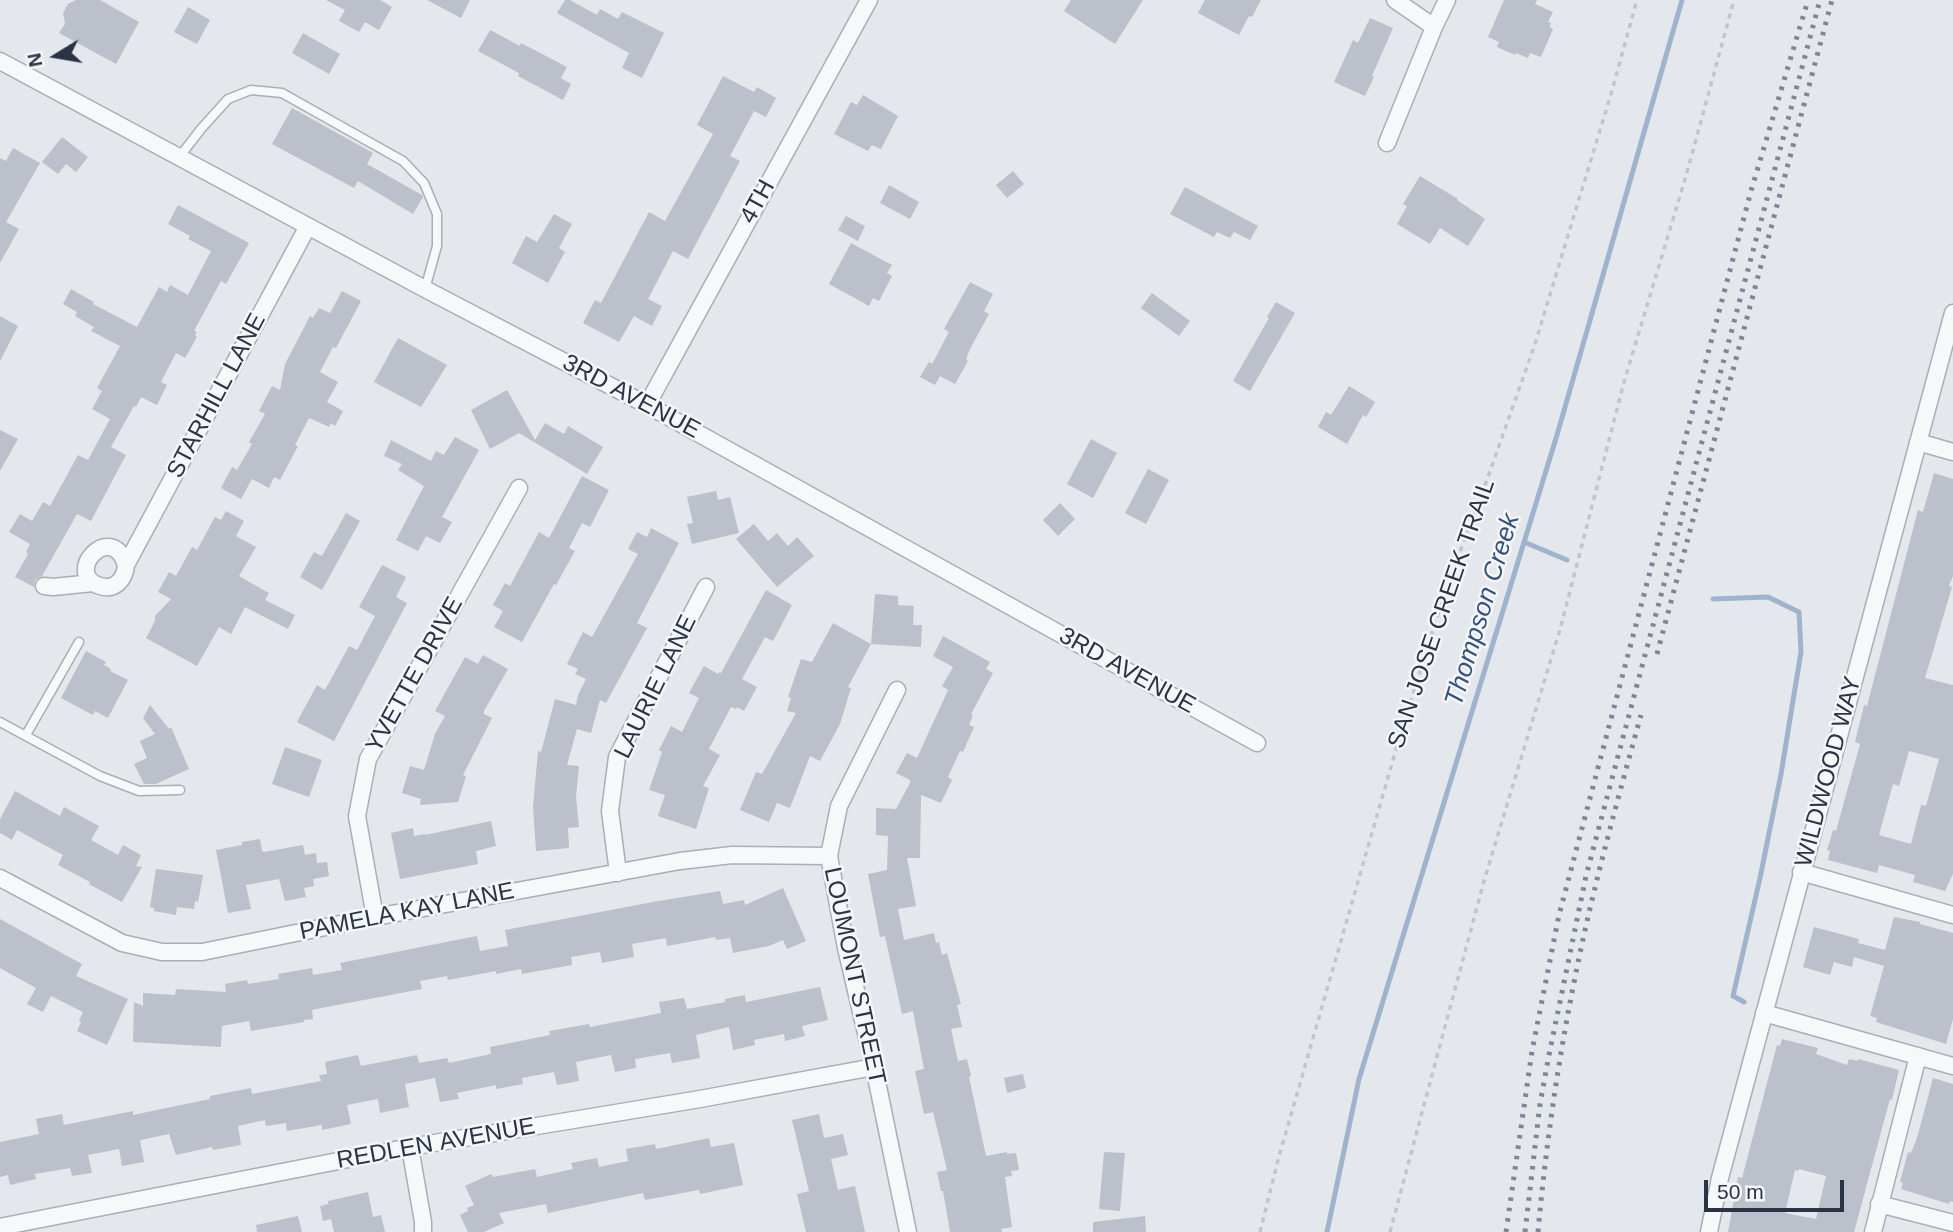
<!DOCTYPE html>
<style>
body{margin:0}
#map{position:relative;width:1953px;height:1232px;overflow:hidden;background:#e4e7ec;font-family:Arial,sans-serif}
canvas{display:block}
.north{position:absolute;left:21px;top:21px;width:70px;height:70px;-webkit-text-stroke:5px #f4f6f9;paint-order:stroke;rotate:259deg;font-size:19px;font-weight:700;line-height:28px;text-align:center;color:#2b3445}
.north::after{content:'';display:block;margin:auto;width:24px;height:32px;background:#2b3445;clip-path:polygon(50% 0,100% 100%,50% 72%,0 100%)}
.scale{position:absolute;left:1704px;top:1180px;width:140px;height:32px;box-sizing:border-box;border:4px solid #2b3445;border-top:0;padding-left:9px;font-size:21px;line-height:24px;white-space:nowrap;color:#2b3445;-webkit-text-stroke:5px #f4f6f9;paint-order:stroke}
</style>
<div id="map">
<canvas width="1953" height="1232"></canvas>
<div class="north">N</div>
<div class="scale">50 m</div>
</div>
<script>
const g = document.querySelector('canvas').getContext('2d');
g.lineJoin = 'round';
function trace(path, color, width, dash) {
  g.strokeStyle = color;
  g.lineWidth = width;
  g.lineCap = dash ? 'butt' : 'round';
  g.setLineDash(dash || []);
  g.stroke(path);
}
function paint(path, color) {
  g.fillStyle = color;
  g.fill(path, 'evenodd');
}
function drawText(font, color, halo, rows, align = 'center') {
  g.font = font + ' Arial,sans-serif';
  g.lineWidth = 5;
  g.setLineDash([]);
  g.textBaseline = 'middle';
  g.strokeStyle = halo;
  g.fillStyle = color;
  for (const [text, x, y, turn = 0] of rows) {
    g.save();
    g.translate(x, y);
    g.rotate((+turn || 0) * Math.PI / 180);
    g.textAlign = isNaN(turn) ? turn : align;
    if (halo) g.strokeText(text, 0, 0);
    g.fillText(text, 0, 0);
    g.restore();
  }
}
trace(new Path2D(`
 M1524,542L1567,560
 M1713,599L1768,597L1799,612L1801,652L1781,774L1760,878L1733,996L1744,1002
 M1327,1232L1359,1079L1557,435L1682,0`), '#9fb4cc', 5);
paint(new Path2D(`
 M76,0H100L139,22L116,64L59,33L65,24L63,13L68,4Z
 M326,0H380L392,7L379,30L365,22L359,32L339,21L345,10Z
 M427,0H470L461,18Z
 M565,0H570L597,15L600,9L618,19L622,12L664,33L642,78L622,68L629,53L557,13Z
 M1071,0H1143L1115,44L1064,11Z
 M1205,0H1261L1252,17L1249,16L1239,35L1198,13Z
 M1504,0H1537L1535,4L1553,12L1548,22L1551,23L1550,27L1553,29L1541,57L1530,53L1528,58L1516,53L1515,55L1497,47L1499,42L1488,37Z
 M188,7L210,20L197,44L174,32Z
 M1370,18L1393,28L1372,76L1374,77L1365,96L1334,82L1353,40L1358,43Z
 M490,30L520,46L521,43L567,67L561,78L571,84L563,100L518,76L519,73L478,51Z
 M303,33L340,54L329,74L292,53Z
 M723,76L754,92L757,87L776,98L766,117L754,111L730,156L740,161L688,259L673,251L648,299L662,306L652,326L634,316L619,342L583,323L595,300L601,303L649,212L665,221L713,134L697,125Z
 M863,95L898,116L881,149L872,145L868,151L834,134L851,102L857,105Z
 M292,108L373,153L367,164L422,195L423,197L413,214L358,181L354,188L272,144Z
 M62,137L88,157L76,172L66,164L58,174L42,162Z
 M13,148L40,163L6,222L19,229L0,263V158L6,161Z
 M1013,171L1024,184L1007,198L996,185Z
 M1420,176L1458,199L1457,200L1485,219L1468,246L1440,228L1430,244L1397,224L1407,206L1403,204Z
 M889,185L919,202L910,219L880,203Z
 M1185,187L1258,226L1250,240L1234,232L1230,238L1217,232L1214,237L1170,214Z
 M178,205L249,243L226,284L221,281L194,331L197,332L195,335L197,337L185,358L176,353L161,382L167,385L157,405L141,397L136,407L134,406L111,447L126,455L91,521L77,514L42,576L35,580L34,587L15,577L28,554L26,552L30,544L9,532L20,514L32,521L43,502L50,506L78,455L88,460L110,419L92,409L102,391L97,388L120,346L91,331L94,327L75,316L77,312L63,304L71,289L94,302L93,304L137,327L159,287L167,292L170,285L188,295L211,251L188,239L190,236L168,224Z
 M554,214L572,224L559,248L565,252L548,283L512,263L526,236L537,242Z
 M846,216L865,226L858,241L838,230Z
 M851,243L892,265L887,273L892,276L879,301L873,298L869,306L829,284Z
 M970,282L993,294L984,311L989,314L970,349L966,359L968,361L955,384L940,376L935,385L920,377L929,362L932,364L949,332L944,329Z
 M342,291L361,301L336,348L333,347L320,372L338,382L327,402L343,411L335,426L331,423L329,427L309,418L295,445L298,446L280,480L274,477L269,488L252,479L241,499L221,488L232,467L237,470L252,444L249,442L265,414L259,411L272,386L280,390L285,364L310,316L313,318L319,308L330,313Z
 M1152,293L1190,321L1179,336L1141,308Z
 M1276,302L1295,313L1250,391L1233,381L1269,318L1267,317Z
 M0,316L18,326L0,361Z
 M398,338L447,365L421,407L374,382Z
 M1349,386L1375,402L1366,417L1363,415L1347,444L1318,427L1326,412L1331,415Z
 M507,390L535,440L545,423L564,434L568,426L603,447L587,474L519,433L490,449L471,410Z
 M0,430L18,439L0,471Z
 M455,437L479,450L442,517L452,522L440,543L426,536L418,551L396,540L424,486L398,470L402,464L384,456L391,440L431,461L436,451L444,455Z
 M1091,439L1117,453L1093,498L1067,484Z
 M1148,469L1169,480L1146,524L1125,513Z
 M1934,473L1953,479V576L1949,586L1952,587L1925,678L1953,685V874L1945,891L1913,882L1915,875L1879,865L1877,873L1828,860L1830,851L1827,850L1833,830L1836,831L1860,744L1855,742L1864,705L1867,706L1918,510L1923,512ZM1909,751L1939,759L1926,806L1921,805L1911,844L1879,835L1893,784L1899,786Z
 M582,476L609,490L590,527L582,523L569,548L575,551L556,585L554,584L522,642L494,627L503,611L493,605L505,583L510,586L539,532L549,538Z
 M716,491L718,500L730,497L739,533L692,544L687,524L693,523L687,497Z
 M1060,503L1075,519L1058,536L1043,520Z
 M226,511L244,521L236,536L256,547L239,576L269,593L265,600L295,615L288,629L245,607L231,634L219,627L197,666L146,638L155,621V616L171,599L158,592L169,572L176,576L192,547L197,550L215,517L221,520Z
 M346,513L360,521L322,590L300,577L314,552L322,556Z
 M754,524L768,541L777,533L788,546L797,537L814,556L777,587L736,539Z
 M651,528L679,543L637,623L647,628L606,703L600,700L591,733L577,729L567,765L579,766L576,797L579,827L568,828L569,848L536,851L533,807L538,751L541,752L555,699L576,705L578,695L586,679L575,674L578,669L567,664L583,632L592,637L638,554L628,549L637,532L647,537Z
 M382,565L406,577L396,597L407,603L334,741L297,722L317,685L325,690L349,646L357,650L375,616L359,607Z
 M766,590L792,605L773,641L765,637L742,679L757,687L744,711L737,707L736,709L731,707L709,749L720,755L703,786L709,788L696,829L658,816L665,795L649,790L662,752L659,750L671,726L682,732L699,698L689,693L704,666L718,674L719,672L721,673Z
 M875,594L898,596V605L914,606L913,625H922L921,647L871,644Z
 M833,623L871,644L848,687L851,688L840,724L820,761L810,756L790,808L777,803L769,822L740,810L756,772L762,774L796,713L787,711L791,698L788,697L801,659L812,662Z
 M943,636L990,662L986,669L993,673L971,714L973,715L969,725L974,727L963,752L960,751L948,777L952,780L941,803L921,795L920,858H907L916,906L898,909L904,940L934,933L936,943L939,942L942,955L947,953L961,1004L957,1005L962,1027L951,1029L958,1061L967,1059L971,1076L969,1077L986,1156L1007,1152V1154L1016,1153L1019,1170L1011,1171L1012,1176L1005,1177L1012,1227L1001,1229L1002,1232H950L943,1191H941L937,1172L947,1170L933,1112L924,1114L915,1071L924,1069L913,1011L902,1014L885,936L880,937L868,874L887,870L888,836L876,835V808L896,809L910,783V780L896,773L907,753L917,758L948,690L942,686L953,667L933,656Z
 M86,651L106,662L104,665L111,669L110,671L128,680L108,718L95,711L93,715L61,698Z
 M483,655L508,669L484,711V714L492,718L463,775L466,776L458,802L420,805L421,799L402,793L410,766L424,770L435,734L445,716L435,711L465,657L478,664Z
 M150,705L169,729L171,727L189,769L156,784H144L134,764L147,758L140,741L155,734L143,718Z
 M285,747L322,760L309,797L272,784Z
 M15,791L60,816L64,807L99,826L91,840L118,855L123,845L141,855L136,866L142,867L122,902L89,884L90,882L58,865L63,855L17,830L12,840L0,833V819Z
 M491,821L496,846L476,851L478,864L400,879L391,833L413,828L414,836L425,834V835Z
 M260,839L262,851L264,852L303,845L305,855L316,853L317,863L327,862L329,876L313,879L314,886L304,888L306,897L285,901L279,879L246,885L251,909L228,913L216,850L242,845V842Z
 M156,869L203,875L198,902L195,901L194,909L177,907L176,915L154,911V908L150,907Z
 M783,888L806,941L787,949L783,940L769,946L733,953L730,938L716,940L715,937L667,946L666,938L632,944L634,957L602,963L600,952L571,957L572,965L522,974L521,969L496,974V971L448,980L447,976L420,981L422,989L316,1009L312,1010L313,1019L304,1020V1022L251,1031L249,1021L222,1026L221,1047L133,1042L134,1002L143,1006V993L175,995L176,989L226,992L225,984L247,980L248,984L279,979L278,974L312,968L313,975L342,970L340,963L477,936L480,951L508,946L505,930L653,902L720,891L723,904L744,900L745,905Z
 M1894,917L1920,922V924L1953,933V1019L1946,1044L1876,1022L1877,1018L1870,1016L1884,966L1854,957L1852,967L1834,962L1830,975L1803,967L1814,927L1859,939L1858,943L1885,950Z
 M0,919L82,964L76,976L128,999L107,1045L77,1031L81,1022L79,1021L83,1012L51,996L43,1012L27,1004L36,988L0,968Z
 M820,987L828,1020L802,1026L805,1036L785,1041L784,1034L754,1040L755,1045L733,1050L729,1027L696,1035L700,1058L672,1063L670,1053L635,1059L636,1068L615,1072L611,1055L576,1062L579,1081L557,1085L554,1072L522,1078L523,1084L496,1089V1085L457,1093L459,1099L440,1102L435,1078L405,1084L409,1107L380,1113L378,1099L347,1105L351,1124L322,1130V1125L287,1131L286,1123L266,1126L265,1120L238,1126L241,1145L213,1150L212,1147L176,1155L169,1134L140,1140L144,1162L122,1166L119,1149L88,1155L92,1173L72,1176L70,1168L35,1174L36,1179L10,1185L8,1175L0,1177V1142L39,1134L36,1119L62,1114L64,1125L133,1111V1115L210,1099V1096L251,1088L252,1094L321,1081L319,1075L327,1074L325,1062L358,1055L361,1066L417,1055L419,1063L447,1058L449,1063L491,1054L490,1047L550,1035L549,1031L589,1024L590,1027L661,1013L659,1002L684,998L687,1009L725,1002V999L745,995L746,1002Z
 M1782,1039L1818,1048L1816,1054L1847,1065L1849,1059L1858,1061V1059L1899,1070L1892,1100L1890,1099L1854,1232H1728L1738,1177L1742,1178L1777,1045L1780,1046ZM1799,1169L1826,1176L1816,1219L1785,1213L1795,1170L1798,1171Z
 M1023,1074L1026,1088L1007,1093L1004,1078Z
 M1933,1078L1953,1084V1202L1950,1201L1949,1204L1901,1189L1903,1183L1900,1182L1908,1152L1911,1153L1917,1138Z
 M819,1114L824,1138L843,1134L848,1155L831,1159L838,1190L855,1186L865,1232H806L797,1194L809,1191L792,1120Z
 M709,1138L711,1147L734,1143L743,1185L700,1194L699,1190L645,1200L643,1193L548,1213L546,1204L499,1213L504,1223L484,1232H468L460,1215L468,1211L467,1208L474,1205L465,1186L491,1174L493,1177L535,1169L537,1177L573,1169L571,1163L597,1158L599,1167L628,1161L626,1149L655,1144L656,1149Z
 M1104,1152L1125,1153L1120,1211L1099,1209Z
 M368,1192L373,1217L381,1215L385,1232H334L331,1219L323,1221L320,1206L328,1204V1201Z
 M298,1216L302,1232H257L256,1225Z
 M1145,1216L1146,1232H1093V1222Z`), '#bbc0ca');
const service = new Path2D(`
 M180,156L201,129L228,99L251,90L282,93L403,161L424,183L437,214V246L425,289
 M0,722L100,776L139,791L180,790
 M26,735L79,642`);
const minor = new Path2D(`
 M1395,0L1434,27
 M0,61L425,289L647,405L1257,743
 M1387,143L1434,27L1447,0
 M647,405L869,0
 M1918,442L1953,452
 M126,565C111,519 62,574 100,586C115,591 125,579 126,565L308,226
 M44,586L53,587L93,583
 M897,690L839,806L829,856L846,948L874,1067L908,1232
 M1801,872L1953,915
 M618,873L610,811L617,757L706,587
 M0,878L122,943L162,952H202L375,917L680,861L732,855L829,856
 M375,917L357,816L368,759L519,488
 M1764,1013L1953,1066
 M410,1147L423,1222V1232
 M1879,1204L1953,1223
 M0,1227L410,1147L700,1099L874,1067
 M1709,1232L1720,1178L1953,313
 M1873,1232L1918,1056`);
trace(service, '#a9aeb7', 11);
trace(minor, '#a9aeb7', 19);
trace(new Path2D(`
 M1260,1232L1278,1160L1397,746L1430,639L1448,584L1488,477L1535,344L1611,94L1637,0
 M1390,1232L1484,881L1561,626L1624,382L1686,176L1734,0`), '#c2c5cb', 3.5, [5, 5]);
trace(service, '#f7f8fa', 8);
trace(minor, '#f7f8fa', 16);
trace(new Path2D(`
 M1657,654L1832,0
 M1506,1232L1532,1051L1559,915L1751,191L1808,0
 M1525,1232L1540,1104L1549,1055L1586,876L1820,0
 M1538,1232C1548,1121 1566,1009 1592,900C1607,838 1624,776 1641,715`), '#7d8696', 5, [3.5, 7]);
drawText('24px', '#2b3445', '#f4f6f9', [
 ["4TH",758,202,-61],
 ["STARHILL LANE",217,396,-62],
 ["3RD AVENUE",631,397,28],
 ["SAN JOSE CREEK TRAIL",1442,614,-71],
 ["3RD AVENUE",1127,671,29],
 ["YVETTE DRIVE",415,675,-61],
 ["LAURIE LANE",656,687,-64],
 ["WILDWOOD WAY",1829,772,-75],
 ["PAMELA KAY LANE",407,912,-11],
 ["LOUMONT STREET",854,976,78],
 ["REDLEN AVENUE",436,1144,-10]
]);
drawText('italic 26px', '#34527a', '#f4f6f9', [
 ["Thompson Creek",1483,610,-73]
]);
</script>
